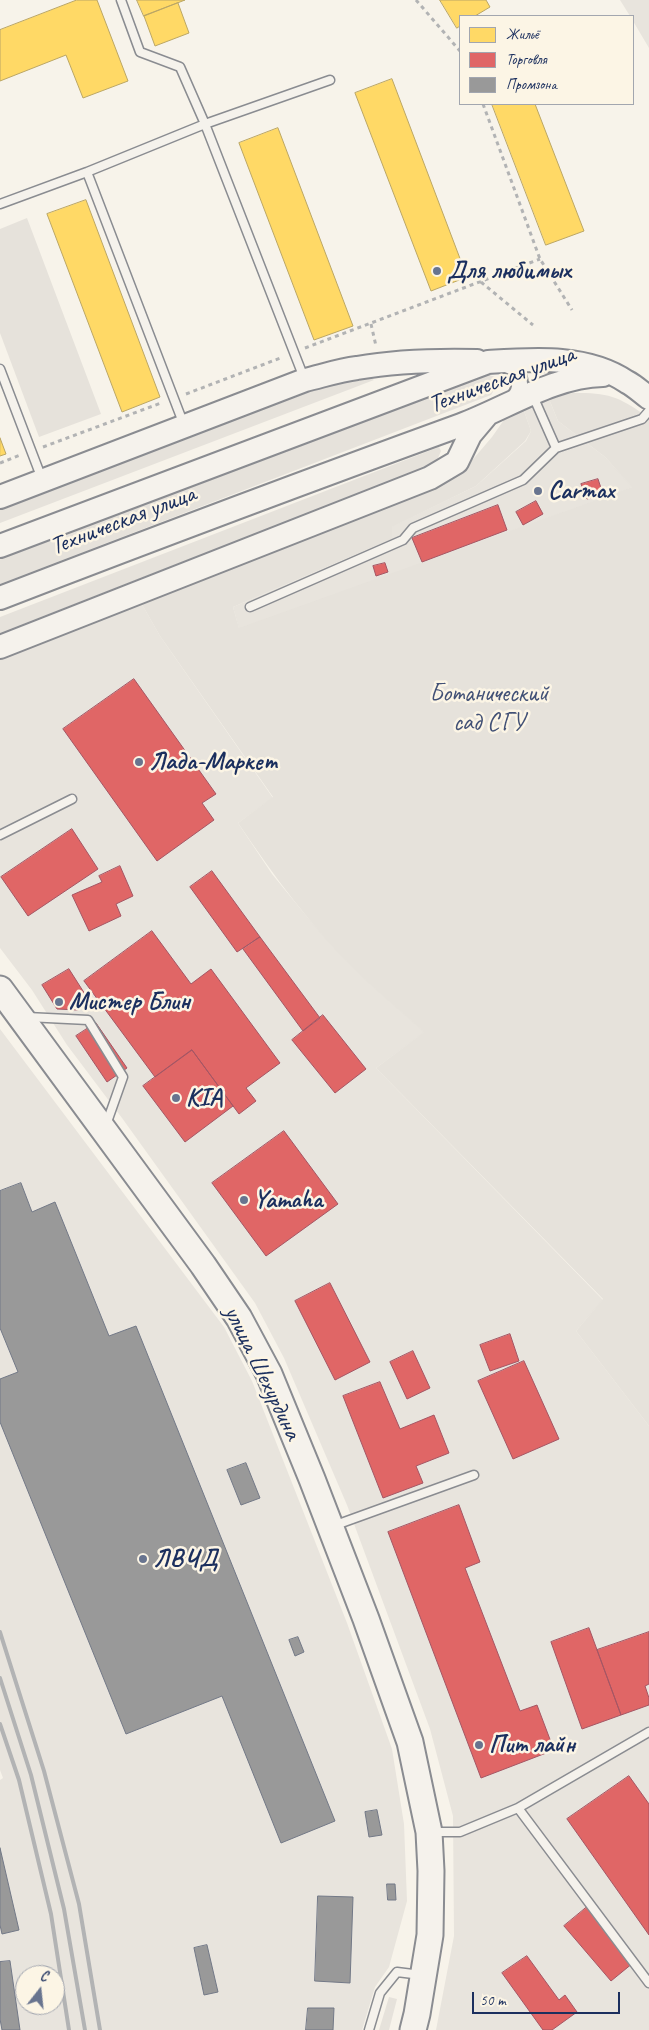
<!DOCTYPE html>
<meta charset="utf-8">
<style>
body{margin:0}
#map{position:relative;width:649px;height:2030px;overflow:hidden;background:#f7f3ea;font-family:Caveat,sans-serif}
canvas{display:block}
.legend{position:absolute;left:459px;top:15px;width:175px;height:90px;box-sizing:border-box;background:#fcf5e5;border:1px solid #a2a6af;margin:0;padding:6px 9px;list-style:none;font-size:15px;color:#1b2f5e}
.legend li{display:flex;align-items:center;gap:10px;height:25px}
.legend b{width:25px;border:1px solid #a2a6af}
.north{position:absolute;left:15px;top:1965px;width:50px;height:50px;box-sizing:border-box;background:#fcf5e5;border:1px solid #a2a6af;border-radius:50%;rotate:16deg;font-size:14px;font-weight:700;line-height:20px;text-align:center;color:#1b2f5e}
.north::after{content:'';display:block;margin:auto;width:18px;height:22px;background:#68748f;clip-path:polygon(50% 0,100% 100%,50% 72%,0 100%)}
.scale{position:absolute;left:472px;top:1992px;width:148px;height:22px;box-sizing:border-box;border:2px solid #1b2f5e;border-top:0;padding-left:6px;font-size:15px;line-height:18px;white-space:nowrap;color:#1b2f5e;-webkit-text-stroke:4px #fcf5e5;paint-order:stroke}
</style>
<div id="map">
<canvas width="649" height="2030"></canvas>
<ul class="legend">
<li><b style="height:14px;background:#ffd966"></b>Жильё</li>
<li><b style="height:14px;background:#e06666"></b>Торговля</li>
<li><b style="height:14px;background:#999"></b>Промзона</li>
</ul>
<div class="north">С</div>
<div class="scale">50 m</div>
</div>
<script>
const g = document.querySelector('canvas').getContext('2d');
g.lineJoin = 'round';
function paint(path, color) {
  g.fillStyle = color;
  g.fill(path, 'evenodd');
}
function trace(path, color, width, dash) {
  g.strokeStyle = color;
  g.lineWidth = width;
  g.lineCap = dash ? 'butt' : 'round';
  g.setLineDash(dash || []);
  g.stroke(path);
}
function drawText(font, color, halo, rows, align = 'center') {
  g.font = font + ' Caveat,sans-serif';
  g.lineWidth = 5;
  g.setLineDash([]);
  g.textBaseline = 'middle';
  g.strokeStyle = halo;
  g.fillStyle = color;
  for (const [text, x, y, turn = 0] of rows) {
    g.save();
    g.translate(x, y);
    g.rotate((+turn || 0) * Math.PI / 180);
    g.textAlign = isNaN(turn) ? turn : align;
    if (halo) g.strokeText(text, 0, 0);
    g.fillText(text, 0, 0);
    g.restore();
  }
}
paint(new Path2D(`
 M620,0H649V48L633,21V16H630Z
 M549,399L558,421L605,457L633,487L239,629L233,607L392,539L391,527L476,486L526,441L531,431L523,408Z
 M140,601L160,636L273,798L238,823L272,874L308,918L358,972L425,1032L376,1068L603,1300L576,1331L649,1426V2030H436L454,1936L453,1816L430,1729L347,1505L284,1358L255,1303L122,1118L67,1045L32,990L0,948V656Z
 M0,1029L224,1327L252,1381L347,1623L392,1749L404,1824L407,1901L389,1967L375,1987L362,2030H0V1780L3,1778L0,1770ZM25,1975H55V2005H25Z`), '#e8e4dd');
paint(new Path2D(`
 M27,218L101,414L39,437L0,333V229Z
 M487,374L495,377L498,384L491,395L0,584V559Z
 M366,375L374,380L0,523V504L306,388Z
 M572,393C609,392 620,397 649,418V1426L576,1331L603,1299L376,1068L424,1032C402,1012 379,993 358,973C312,928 274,876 238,823L273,797L160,636L140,601L440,486L463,471L492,437L506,417L523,408L531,431L525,441L476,486L392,527V539L233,607L239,628L632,487L605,457L558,421L549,399Z
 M439,447L441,451L438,458L421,469L0,633V617Z
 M389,1997L397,1999L389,2030H379Z`), '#e6e2db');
const homes = new Path2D(`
 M77,0H97L128,81L83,98L66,55L0,81V30Z
 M137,0H185L144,16Z
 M440,0H486L490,7L475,16H460V26L457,28Z
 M178,3L189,33L155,46L144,16Z
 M392,79L467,277L431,291L355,93Z
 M492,104H535L584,231L546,245Z
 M278,128L353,326L314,340L239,143Z
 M86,200L160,397L122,412L47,214Z
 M0,438L6,454L0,456Z`);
paint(homes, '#ffd966');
trace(homes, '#bba664', 1);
const shops = new Path2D(`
 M598,479L603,494L587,499L581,484Z
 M536,501L543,514L523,525L516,512Z
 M498,505L507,530L422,562L412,538Z
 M385,563L388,572L376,576L373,566Z
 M134,679L216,794L202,803L214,820L157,861L63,729Z
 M72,829L98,869L28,916L1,877Z
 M120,866L133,896L116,904L121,916L89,931L72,895L102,882L99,876Z
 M212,871L260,937L237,952L190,887Z
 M152,931L191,984L211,969L280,1063L246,1088L256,1101L239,1114L192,1050L155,1077L84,981Z
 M260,937L320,1018L303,1031L243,949Z
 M69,969L90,1002L78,1010L57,1009L42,985Z
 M323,1015L366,1069L335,1093L292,1040Z
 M96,1023L127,1068L107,1082L76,1036Z
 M192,1050L233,1106L185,1142L143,1086Z
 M284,1131L338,1204L266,1256L212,1183Z
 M330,1283L370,1362L335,1380L295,1301Z
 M510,1334L519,1361L490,1371L480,1345Z
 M413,1351L430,1388L407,1399L390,1362Z
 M524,1361L559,1439L513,1459L478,1381Z
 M380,1382L400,1429L434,1415L449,1453L416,1466L423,1483L383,1498L343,1396Z
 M459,1505L480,1562L465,1568L520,1711L537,1705L554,1750L481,1778L388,1532Z
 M589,1628L621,1715L582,1729L551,1642Z
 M649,1632V1684L645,1686L649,1698V1705L621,1715L597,1650Z
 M629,1776L649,1804V1935L567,1819Z
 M587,1907L633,1963L611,1981L564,1926Z
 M527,1956L559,2000L565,1995L577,2012L552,2030H543L502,1973Z`);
paint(shops, '#e06666');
trace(shops, '#a55664', 1);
const industry = new Path2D(`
 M21,1183L32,1212L55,1202L109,1336L136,1326L335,1821L281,1843L222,1696L126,1734L0,1422V1379L18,1372L0,1328V1191Z
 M246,1463L260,1498L241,1505L227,1470Z
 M298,1637L304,1652L295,1656L289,1640Z
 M377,1810L382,1835L369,1837L365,1812Z
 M0,1848L19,1930L2,1934L0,1925Z
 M387,1884H395L396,1900H388Z
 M318,1896L353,1897L350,1983L315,1981Z
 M207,1945L218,1992L204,1995L194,1948Z
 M10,1961L20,2030H2L0,2019V1962Z
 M308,2008H334L333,2030H306Z`);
paint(industry, '#999');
trace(industry, '#737987', 1);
const service = new Path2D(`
 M121,0L140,52L180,67L205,124L304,378
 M87,172L184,425
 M0,204L87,172L205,124L330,80
 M0,369L42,479
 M556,448L642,419L649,411
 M250,607L403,540L413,528L523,480L556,448L533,396
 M0,835L72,799
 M27,1017L88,1020L123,1077L106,1125
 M333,1526L474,1475
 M518,1808L649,1732
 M433,1832H460L518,1808L649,1983
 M369,2030L380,1993L397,1972L421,1975`);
const minor = new Path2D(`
 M500,362L515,368C522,384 522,391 509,404`);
const secondary = new Path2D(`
 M0,497L305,380C322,376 340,370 357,368C397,361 437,360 477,361
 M0,546L488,362C535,359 587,355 627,382C635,386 642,393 649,398
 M0,598C153,539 307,481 461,425C507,408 553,376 603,375
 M0,647L430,478L457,462L470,435L486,416`);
const primary = new Path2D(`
 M0,989L203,1265L239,1318L269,1374L312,1479L366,1619L410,1742L429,1832L431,1871L430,1935L417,2014L413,2030`);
trace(service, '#8a8c91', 11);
trace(minor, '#8a8c91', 19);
trace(secondary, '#8a8c91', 26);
trace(primary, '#8a8c91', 29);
trace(new Path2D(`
 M416,0L460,51
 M483,104L540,259L572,310
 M481,282L533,325
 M371,324L376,346
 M305,348L540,259
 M186,394L283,357
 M43,447L161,403
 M0,463L20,455`), '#b2b3b4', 3, [4, 4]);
trace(service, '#f5f2ec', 8);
trace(minor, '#f5f2ec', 15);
trace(secondary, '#f5f2ec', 22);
trace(primary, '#f5f2ec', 25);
trace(new Path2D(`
 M0,1632L44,1771L79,1904L100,2030
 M0,1678L31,1775L64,1909L85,2030
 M0,1724L19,1780L51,1914L69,2030`), '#b2b3b4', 4);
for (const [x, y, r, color] of [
 [437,271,5,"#68748f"],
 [538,491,5,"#68748f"],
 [139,762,5,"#68748f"],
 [59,1002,5,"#68748f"],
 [176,1098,5,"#68748f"],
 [244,1200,5,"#68748f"],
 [143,1559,5,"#68748f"],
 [479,1745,5,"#68748f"]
]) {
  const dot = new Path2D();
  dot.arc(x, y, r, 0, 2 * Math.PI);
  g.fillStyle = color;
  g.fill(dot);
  trace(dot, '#fcf5e5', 2);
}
drawText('bold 25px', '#1b2f5e', '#fcf5e5', [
 ["Для любимых",447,271],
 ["Carmax",548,491],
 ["Лада-Маркет",149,762],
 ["Мистер Блин",69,1002],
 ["KIA",186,1098],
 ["Yamaha",254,1200],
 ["ЛВЧД",153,1559],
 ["Пит лайн",489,1745]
], 'left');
drawText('25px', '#1b2f5e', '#fcf5e5', [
 ["Техническая улица",502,380,-20],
 ["Техническая улица",123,521,-21],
 ["улица Шехурдина",262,1373,64]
]);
drawText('25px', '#425176', '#fcf5e5', [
 ["Ботанический",489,694],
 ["сад СГУ",489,723]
]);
</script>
